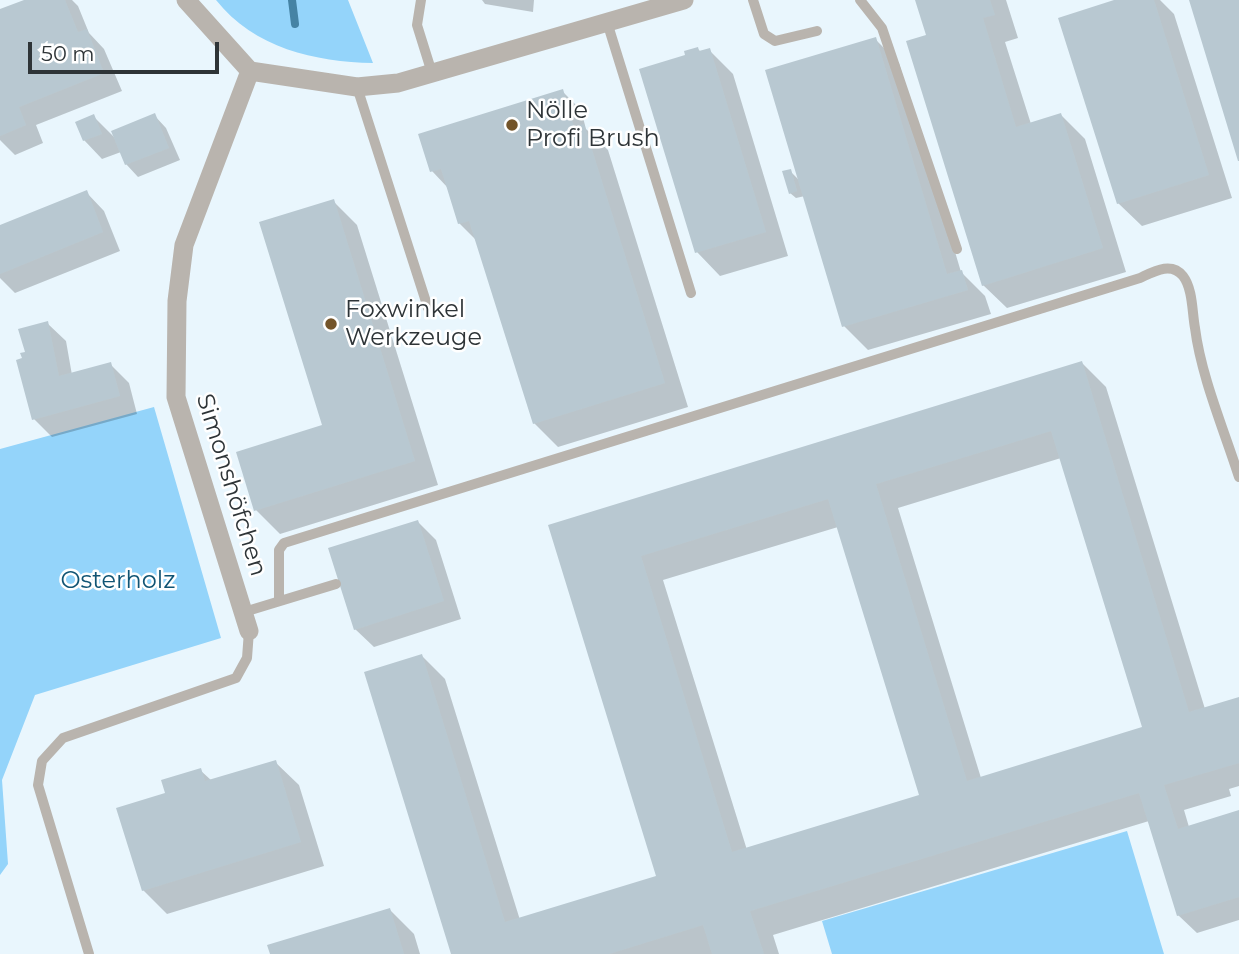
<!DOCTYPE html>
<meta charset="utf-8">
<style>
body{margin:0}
#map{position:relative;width:1239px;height:954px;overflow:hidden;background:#e9f6fd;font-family:Montserrat,sans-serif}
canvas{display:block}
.scale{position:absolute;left:28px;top:42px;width:191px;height:32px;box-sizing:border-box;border:4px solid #2e3437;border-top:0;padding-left:9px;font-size:21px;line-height:24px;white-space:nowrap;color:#2e3437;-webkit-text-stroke:5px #fff;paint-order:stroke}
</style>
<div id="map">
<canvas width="1239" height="954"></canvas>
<div class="scale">50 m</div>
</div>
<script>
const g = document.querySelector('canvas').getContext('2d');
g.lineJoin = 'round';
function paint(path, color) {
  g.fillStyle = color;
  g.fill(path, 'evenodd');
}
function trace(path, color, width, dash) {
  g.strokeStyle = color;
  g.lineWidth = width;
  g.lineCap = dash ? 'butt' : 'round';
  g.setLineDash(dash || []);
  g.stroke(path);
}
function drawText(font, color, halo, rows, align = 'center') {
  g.font = font + ' Montserrat,sans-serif';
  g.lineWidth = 5;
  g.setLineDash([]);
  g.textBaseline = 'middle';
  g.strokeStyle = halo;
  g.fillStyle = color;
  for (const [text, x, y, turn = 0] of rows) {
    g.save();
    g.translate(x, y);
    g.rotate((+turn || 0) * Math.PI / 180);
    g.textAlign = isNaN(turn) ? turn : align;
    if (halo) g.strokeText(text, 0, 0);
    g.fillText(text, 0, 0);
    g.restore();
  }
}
paint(new Path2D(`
 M216,0H348L373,63C315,62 254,48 216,0Z
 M154,407L221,638L35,695L2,780L8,864L0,875V449Z
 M1127,831L1164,954H832L822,921Z`), '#94d4fa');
paint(new Path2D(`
 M28,0H72L78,6L89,33L104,49L122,91L36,125L43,143L15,155L0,140V11Z
 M482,0H534L533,12L485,4Z
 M916,0H1006L1018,38L1005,42L1031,124L1061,115L1085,139L1126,272L1007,308L983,285L928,37Z
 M1120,0H1160L1174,14L1232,198L1142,226L1118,203Z
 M875,39L899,63L961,272L985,296L991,314L868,350L844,326L805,196L796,198L790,193V171L800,181Z
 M698,49L701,52L709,50L733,74L788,256L720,276L697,252L687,56Z
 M562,91L581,110L586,129L608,150L688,407L558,447L534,423L477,241L459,223L448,188L432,171Z
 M154,115L166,128L180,160L138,177L126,164L121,152L102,159L84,140L93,116L116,139Z
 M86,192L104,211L120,251L15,293L0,278V227Z
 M333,201L357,225L438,485L280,534L256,510L324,427Z
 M47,323L66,341L72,375L110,364L129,383L137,414L52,437L34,419L24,360Z
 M1082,363L1106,387L1205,709L1239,699V786L1229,789L1231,796L1184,810L1189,827L1239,812V920L1197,933L1178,915L1149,821L773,935L779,954H453L422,656L445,679L520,920L659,877L550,526ZM1061,458L1144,728L981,778L898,508ZM838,527L921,796L747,850L663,580Z
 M418,522L436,540L461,619L374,647L355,629Z
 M275,762L299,785L324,866L167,914L143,890L200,770L212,781Z
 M390,910L414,934L420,954H271Z`), '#0003');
trace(new Path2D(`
 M292,0L295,24`), '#4583a4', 8);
paint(new Path2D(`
 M24,0H65L78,32L87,29L104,73L19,107L26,125L0,136V9Z
 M915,0H990L995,15L983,18L1016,127L1061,113L1103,248L982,286L906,41L926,35Z
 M1114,0H1154L1209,175L1117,204L1058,18Z
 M1189,0H1239V161H1238Z
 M876,37L947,274L962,270L968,290L842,327L765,70Z
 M698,47L699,51L710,48L766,232L695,253L639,69L685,55L684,51Z
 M563,89L574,127L584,124L665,383L533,424L469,221L458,224L441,169L430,172L418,134Z
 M155,113L169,148L125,165L111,131Z
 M94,114L102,134L83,141L75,122Z
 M791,169L797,191L789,194L782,171Z
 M87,190L103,232L0,274V225Z
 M334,199L415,461L254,511L236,452L322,425L259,222Z
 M48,321L59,376L111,362L120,396L32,420L16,360L22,358L20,353L25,352L18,329Z
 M1082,361L1189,712L1239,697V763L1164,785L1178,829L1239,810V897L1177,916L1139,793L750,911L764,954H712L703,925L609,954H451L364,672L422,654L505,922L656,876L548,525ZM1051,431L1142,727L967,781L876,484ZM828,499L919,795L732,852L641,556Z
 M418,520L444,601L354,630L328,548Z
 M276,760L301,842L142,891L116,808L165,793L161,780L201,768L205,781Z
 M390,908L404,954H270L267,945Z`), '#b8c8d1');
trace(new Path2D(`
 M421,0L417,25L432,73
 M753,0L764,34L775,41L817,31
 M860,0L882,28L957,249
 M607,22L691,293
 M357,87L428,308
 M279,601V550L284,543L1140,278C1153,272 1171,261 1183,276C1193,289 1192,312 1195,328C1201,376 1224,430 1239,477
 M244,612L336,584
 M89,954L38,785L42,761L63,738L236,678L247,658L249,631`), '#b9b4ae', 10);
trace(new Path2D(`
 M186,0L250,71L357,87L398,83L684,0
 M249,631L176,397L177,301L184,245L250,71`), '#b9b4ae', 19);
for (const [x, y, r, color] of [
 [512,125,7,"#735429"],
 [331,324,7,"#735429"]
]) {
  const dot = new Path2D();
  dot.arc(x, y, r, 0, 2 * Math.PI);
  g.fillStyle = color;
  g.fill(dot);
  trace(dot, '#fff', 2.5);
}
drawText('24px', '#2e3437', '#fff', [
 ["Nölle",526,111],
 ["Profi Brush",526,139],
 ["Foxwinkel",345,310],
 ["Werkzeuge",345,338]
], 'left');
drawText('24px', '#2e3437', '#fff', [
 ["Simonshöfchen",231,485,73]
]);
drawText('24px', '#105474', '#fff', [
 ["Osterholz",118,581]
]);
</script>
